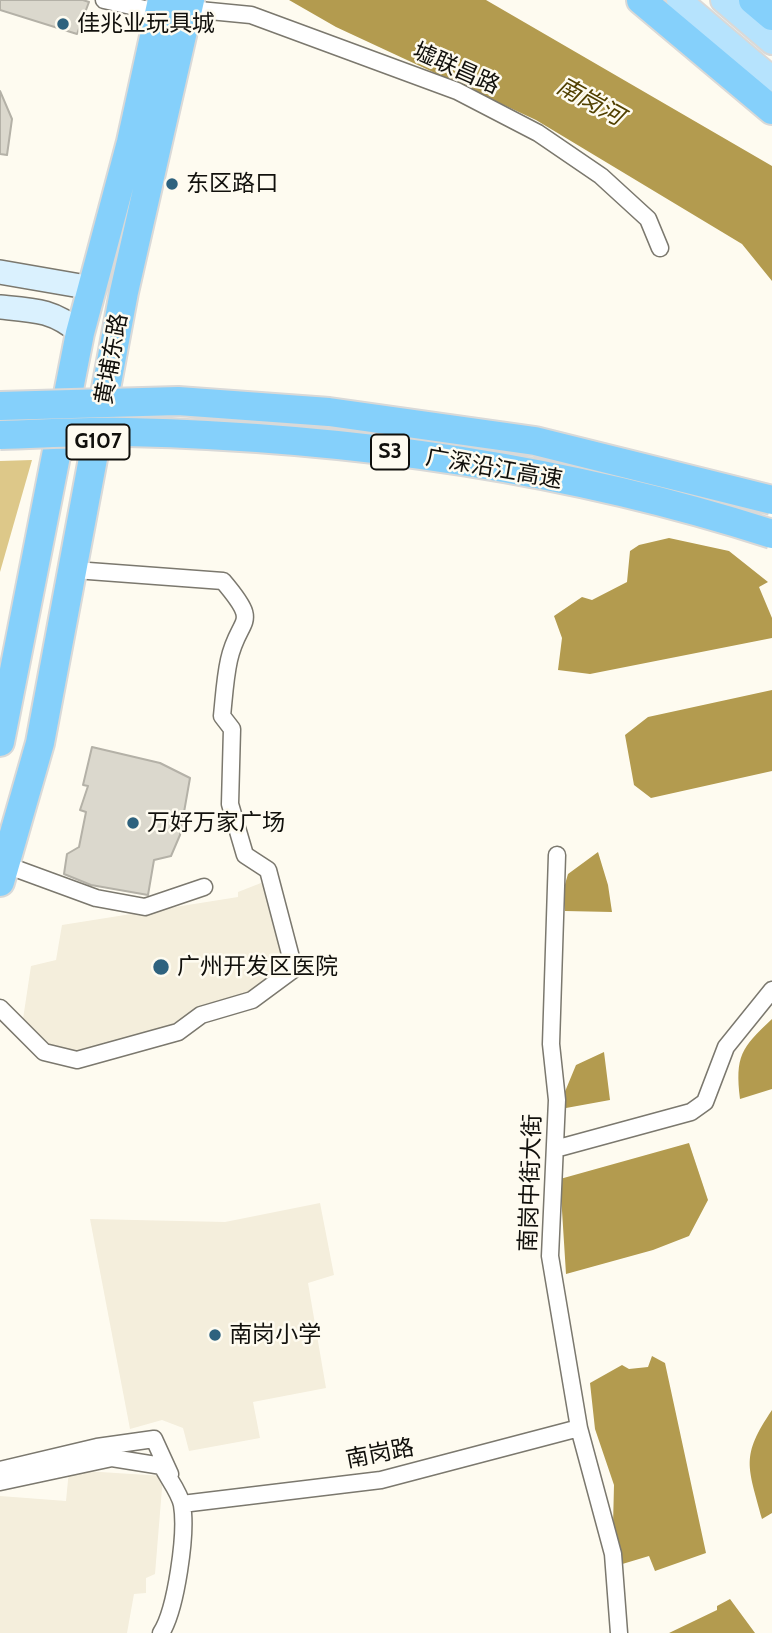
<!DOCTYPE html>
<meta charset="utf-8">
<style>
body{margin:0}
canvas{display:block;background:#fefbf0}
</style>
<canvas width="772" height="1633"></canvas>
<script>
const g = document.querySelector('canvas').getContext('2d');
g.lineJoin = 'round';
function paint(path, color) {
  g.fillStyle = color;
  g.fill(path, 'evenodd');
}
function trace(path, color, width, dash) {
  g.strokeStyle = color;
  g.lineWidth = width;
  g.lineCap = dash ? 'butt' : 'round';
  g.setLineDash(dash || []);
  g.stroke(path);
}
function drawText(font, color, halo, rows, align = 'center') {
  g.font = font + ' Cabin,"Noto Sans SC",sans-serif';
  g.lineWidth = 5;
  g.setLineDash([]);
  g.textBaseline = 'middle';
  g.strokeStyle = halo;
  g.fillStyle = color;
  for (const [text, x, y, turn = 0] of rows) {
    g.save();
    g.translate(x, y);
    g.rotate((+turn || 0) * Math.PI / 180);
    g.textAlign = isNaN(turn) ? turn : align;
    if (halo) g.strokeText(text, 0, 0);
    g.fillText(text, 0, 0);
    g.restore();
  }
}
paint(new Path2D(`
 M266,881L290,968L255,992L196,1009L164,1029L73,1053L53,1047L23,1019L31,966L56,960L62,925L238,897V892Z
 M320,1203L334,1275L308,1283L326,1388L253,1402L260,1438L189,1451L183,1428L162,1420L130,1429L90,1219L225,1222Z
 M69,1470L163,1476L155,1574L146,1578V1593L134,1594L127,1633H0V1496L66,1501Z`), '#f4eedc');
paint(new Path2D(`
 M32,460L0,572V461Z`), '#ddc889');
paint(new Path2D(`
 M289,0H486L772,166V281L742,244L536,120L336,27Z
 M669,538L729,551L768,582L759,587L772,618V638L590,674L558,670L562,638L554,616L582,597L592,600L627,582L630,551L639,545Z
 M772,690V771L651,798L634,785L625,735L648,717Z
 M598,852L608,885L612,912L565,911L563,891L568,874Z
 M772,1019V1089L740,1099C735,1056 741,1048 772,1019Z
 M604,1052L610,1100L566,1108L564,1094L576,1065Z
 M689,1143L708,1200L689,1236L653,1250L566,1274L560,1179Z
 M652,1356L665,1363L706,1553L655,1571L649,1556L619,1565L613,1526L614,1485L595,1429L590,1383L622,1365L629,1369L648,1367Z
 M772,1410V1513L762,1519C748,1466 740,1457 772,1410Z
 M730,1599L755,1633H669L717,1610V1606Z`), '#b39b4f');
const building = new Path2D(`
 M0,0H83L89,2L77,34L0,10Z
 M0,91L12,119L7,155L0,154Z
 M92,747L160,763L190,778L180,835L171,856L154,860L148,895L91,885L64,874L67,854L79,847L86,812L80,810L88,786L83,785Z`);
paint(building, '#dbd8cd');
trace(building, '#b4b1a7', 2);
const street = new Path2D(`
 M104,0L158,12
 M189,9L251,15L457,91L538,133L601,176L648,219L660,248
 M557,855L551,1044L557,1100L550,1256L579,1428L613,1554L619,1633
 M6,865L96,898L145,907L204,887
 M0,1008L44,1052L77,1060L178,1032L201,1015L252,1000L294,969L268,870L245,855L230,804L232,729L222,716C224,697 225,678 229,660C239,615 262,627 223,581L75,570
 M555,1149L691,1112L705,1102L726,1047L772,990
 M0,1470L97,1447L154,1439L170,1474
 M0,1482L112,1458L162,1466C168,1478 180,1493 182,1505C187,1533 176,1610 161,1633
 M182,1504L381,1480L579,1428`);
const secondary = new Path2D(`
 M0,272L92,288
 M0,307C33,310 54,310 80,333`);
const primary = new Path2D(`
 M679,0L772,79
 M723,0L772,42`);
const highway = new Path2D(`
 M641,0L772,110
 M753,0L772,16
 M0,742L80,333L131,142L162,0
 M0,882L40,743L124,292L190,0`);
trace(street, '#7b786e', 19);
trace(secondary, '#7b786e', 26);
trace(primary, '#d9d9d8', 28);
trace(highway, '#d9d9d8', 32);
trace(street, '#fff', 16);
trace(secondary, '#daf1fe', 23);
trace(primary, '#b6e3fd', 24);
trace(highway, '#85d0fb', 28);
const highwayBridge = new Path2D(`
 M0,406L178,401L329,412L535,441L772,500
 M0,435C42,434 85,431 127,432C344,437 565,467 772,534`);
trace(highwayBridge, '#d9d9d8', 32, []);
trace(highwayBridge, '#85d0fb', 28);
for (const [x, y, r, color] of [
 [63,24,7,"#2e627e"],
 [172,184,7,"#2e627e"],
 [133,823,7,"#2e627e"],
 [161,967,9,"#2e627e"],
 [215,1335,7,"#2e627e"]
]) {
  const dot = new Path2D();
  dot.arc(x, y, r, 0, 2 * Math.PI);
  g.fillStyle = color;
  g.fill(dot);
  trace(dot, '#fefbf0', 2.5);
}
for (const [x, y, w] of [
 [98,442,63],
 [390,452,38]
]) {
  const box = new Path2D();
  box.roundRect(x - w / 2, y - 17.5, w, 35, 5);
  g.fillStyle = '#fefbf0';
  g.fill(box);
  trace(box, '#11100c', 2);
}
drawText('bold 21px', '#11100c', null, [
 ["G107",98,442],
 ["S3",390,452]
]);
drawText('23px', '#11100c', '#fefbf0', [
 ["佳兆业玩具城",77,24],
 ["东区路口",186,184],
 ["万好万家广场",147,823],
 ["广州开发区医院",177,967],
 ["南岗小学",229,1335]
], 'left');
drawText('23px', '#11100c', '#fefbf0', [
 ["墟联昌路",456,69,24],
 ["黄埔东路",112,359,-80],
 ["广深沿江高速",494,469,10],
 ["南岗中街大街",531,1183,-88],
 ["南岗路",380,1454,-11]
]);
drawText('italic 24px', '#514000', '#fefbf0', [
 ["南岗河",590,102,29]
]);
</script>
